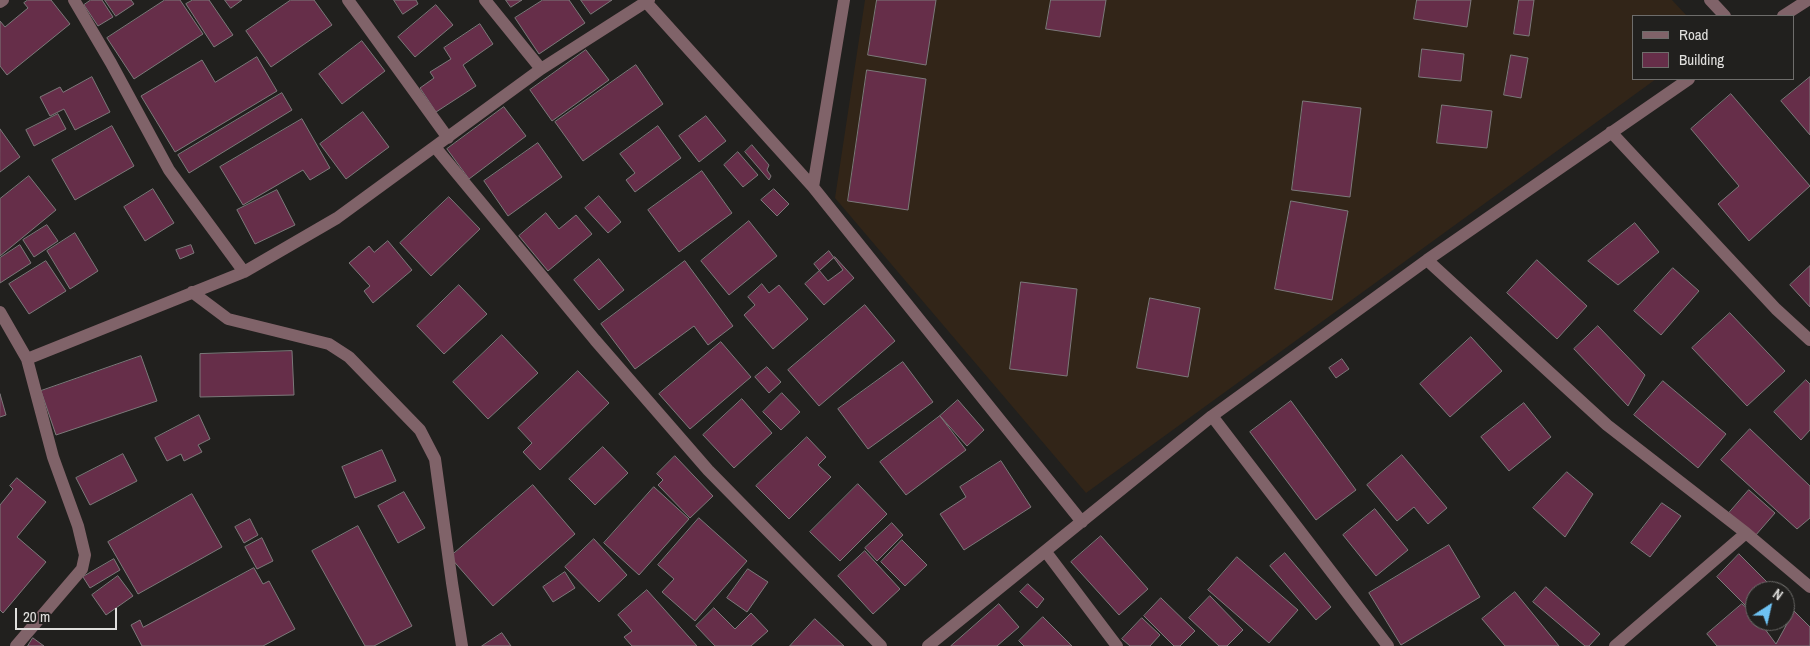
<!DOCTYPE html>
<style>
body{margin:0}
#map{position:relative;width:1810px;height:646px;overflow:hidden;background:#21201e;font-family:"Archivo Narrow",sans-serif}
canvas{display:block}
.legend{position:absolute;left:1632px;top:15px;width:162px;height:65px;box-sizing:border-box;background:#21201e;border:1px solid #6e6d6b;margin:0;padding:6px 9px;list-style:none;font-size:15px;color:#e1e0de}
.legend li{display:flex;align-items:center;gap:10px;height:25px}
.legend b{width:25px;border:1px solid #6e6d6b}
.north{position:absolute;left:1745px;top:581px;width:50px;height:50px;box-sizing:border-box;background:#21201e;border:1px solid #6e6d6b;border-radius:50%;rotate:35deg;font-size:14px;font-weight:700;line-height:20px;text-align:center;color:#e1e0de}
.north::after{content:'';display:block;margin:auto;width:18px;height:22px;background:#6ec2f3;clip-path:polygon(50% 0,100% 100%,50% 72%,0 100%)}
.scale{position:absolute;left:15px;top:608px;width:102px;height:22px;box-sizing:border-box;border:2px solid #e1e0de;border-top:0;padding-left:6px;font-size:15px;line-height:18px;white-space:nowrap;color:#e1e0de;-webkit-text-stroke:4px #21201e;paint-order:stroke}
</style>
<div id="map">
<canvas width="1810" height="646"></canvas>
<ul class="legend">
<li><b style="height:6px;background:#806369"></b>Road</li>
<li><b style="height:14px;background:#662e49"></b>Building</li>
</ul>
<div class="north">N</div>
<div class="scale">20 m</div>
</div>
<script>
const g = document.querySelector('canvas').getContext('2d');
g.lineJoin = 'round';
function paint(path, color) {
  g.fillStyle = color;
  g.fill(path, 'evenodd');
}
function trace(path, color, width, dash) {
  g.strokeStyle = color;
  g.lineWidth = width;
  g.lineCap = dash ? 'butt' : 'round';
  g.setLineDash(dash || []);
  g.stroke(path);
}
paint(new Path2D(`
 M865,0H1672L1687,16H1634V79H1656L1086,493L835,198Z`), '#322518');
const building = new Path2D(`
 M28,0H51L70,24L7,75L0,66V21L5,27L28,8L24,3Z
 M91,0H102L113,17L98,26L84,5Z
 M105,0H131L134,4L116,16Z
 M165,0H180L203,34L134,79L107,38Z
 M193,0H209L233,35L214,47L186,4Z
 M225,0H242L231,8Z
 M291,0H314L332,25L271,67L246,31Z
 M394,0H416L418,4L403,14Z
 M506,0H522L511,7Z
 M543,0H569L585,23L539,54L515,18Z
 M581,0H612L591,14Z
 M877,0H936L926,65L868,55Z
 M1051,0H1106L1100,37L1046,29Z
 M1417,0H1471L1467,27L1414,19Z
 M1519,0H1534L1529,36L1514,34Z
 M436,5L453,25L415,57L398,37Z
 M480,24L493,44L463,65L476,86L436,112L420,88L434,78L430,72L451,59L444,48Z
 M362,41L385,71L342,104L319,74Z
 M1422,49L1464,54L1461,81L1419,77Z
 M586,50L609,80L552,121L530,90Z
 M1511,55L1528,58L1521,98L1504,95Z
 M257,57L277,91L175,152L141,96L202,60L215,82Z
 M636,65L663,104L583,161L555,122Z
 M867,70L926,79L908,210L848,201Z
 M92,77L110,112L75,130L64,109L50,116L40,97L60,87L63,92Z
 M1810,77V135L1781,101Z
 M282,93L292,110L189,173L178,155Z
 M1731,94L1810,186L1749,241L1718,204L1739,186L1691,129Z
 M1303,101L1361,108L1350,197L1292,190Z
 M1442,105L1492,111L1487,148L1437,143Z
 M504,107L526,136L469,179L447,149Z
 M363,112L389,147L346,179L320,144Z
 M58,114L66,129L34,146L26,130Z
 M706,116L726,141L699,162L679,136Z
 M302,119L330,168L310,180L303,170L243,205L220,167Z
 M112,126L134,166L75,200L52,160Z
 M658,126L681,158L635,192L626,180L635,173L620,154Z
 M0,129L20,157L0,172Z
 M538,143L562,177L508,216L484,181Z
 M752,145L769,165L767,170L771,176L769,180L745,152Z
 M738,152L758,175L743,187L724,165Z
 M702,171L732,213L679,252L648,210Z
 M29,176L56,210L0,256V199Z
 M153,189L174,223L145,241L124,207Z
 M774,189L789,204L777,216L761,200Z
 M277,190L295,225L255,244L237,210Z
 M599,196L621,222L608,233L585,208Z
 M449,197L480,229L431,276L400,243Z
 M1291,201L1348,211L1332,300L1275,289Z
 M546,213L559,229L576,215L592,234L548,271L519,236Z
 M749,221L777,256L729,295L701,261Z
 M1635,223L1659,252L1618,285L1588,261Z
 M47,225L58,241L34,257L23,240Z
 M75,233L98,271L70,289L47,251Z
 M388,241L412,270L373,303L364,291L370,286L349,263L369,246L374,252Z
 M20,245L31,263L0,283V258Z
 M191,245L194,253L180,259L176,250Z
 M829,251L843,270L828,281L814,264Z
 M835,257L854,278L824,305L805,284Z
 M599,259L624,290L599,310L574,280Z
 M1537,260L1587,306L1557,339L1507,293Z
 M46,261L66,291L29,314L9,284Z
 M685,261L733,326L708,345L694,326L635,369L601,324Z
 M1810,266V307L1790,285Z
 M1673,268L1699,291L1661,335L1634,311Z
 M1021,282L1077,289L1067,376L1010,369Z
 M762,284L769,293L779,285L808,319L773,349L744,315L755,305L748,297Z
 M459,285L487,314L444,354L417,326Z
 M1150,298L1200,308L1188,377L1137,368Z
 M865,305L895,341L819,406L788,370Z
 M1730,313L1785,371L1747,406L1692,348Z
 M1598,326L1645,375L1628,406L1574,349Z
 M502,335L538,373L488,419L453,382Z
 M1471,337L1502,371L1450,417L1420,384Z
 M721,342L751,377L690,429L659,394Z
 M292,351L294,395L200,397V354Z
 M141,356L157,401L56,435L41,391Z
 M1342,359L1349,369L1336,378L1329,368Z
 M903,362L933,402L868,449L838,409Z
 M767,367L781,382L769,393L755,377Z
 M578,371L609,403L540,470L523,452L532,443L518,428Z
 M1806,380L1810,384V430L1801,440L1774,412Z
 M1663,381L1726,434L1698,468L1634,415Z
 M782,393L800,412L781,430L763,412Z
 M0,394L6,415L0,417Z
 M742,399L772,433L734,468L703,435Z
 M958,400L984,430L967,446L940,416Z
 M1291,401L1356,490L1316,520L1250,432Z
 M1524,403L1551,437L1509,471L1481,437Z
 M199,415L210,439L198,445L202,452L184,461L181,454L167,461L155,438Z
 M940,416L966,450L906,495L880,462Z
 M1750,429L1810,486V518L1797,529L1721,460Z
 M807,437L826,457L818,465L831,477L789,519L756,486Z
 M603,447L628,473L595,505L569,479Z
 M382,450L396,481L355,498L342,467Z
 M123,454L137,481L90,505L76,478Z
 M1402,455L1447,508L1428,524L1414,507L1397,521L1367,485Z
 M675,456L713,496L690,518L658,485L663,480L657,474Z
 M1001,461L1031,507L964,550L940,514L966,497L960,487Z
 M1567,472L1593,494L1565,537L1533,508Z
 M17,478L46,502L17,537L46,562L3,613L0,610V505L13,489L10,486Z
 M858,484L887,514L840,561L810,532Z
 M533,485L575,534L493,606L450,557Z
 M654,487L689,519L639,575L604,543Z
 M1749,490L1775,513L1755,536L1729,513Z
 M404,492L425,528L398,543L378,506Z
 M192,494L222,547L138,594L108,542Z
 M1662,503L1681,516L1650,557L1631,543Z
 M1375,509L1408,550L1376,576L1343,535Z
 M699,518L747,561L695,621L662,592L674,579L658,565Z
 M250,519L258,535L244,543L235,527Z
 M892,523L903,535L877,561L865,548Z
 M358,526L412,626L374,646H365L312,551Z
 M1101,536L1148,589L1119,615L1071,562Z
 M262,538L273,561L257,569L245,547Z
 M594,539L627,575L599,602L565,567Z
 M902,540L927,565L905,586L881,562Z
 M1449,545L1480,597L1401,645L1369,593Z
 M865,551L900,589L873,614L838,576Z
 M1285,553L1331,607L1316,620L1270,566Z
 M1739,554L1775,590L1755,591V610L1753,613L1717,577Z
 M1237,557L1298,610L1269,643L1208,590Z
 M114,559L120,570L90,588L83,577Z
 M254,568L263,584L269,581L295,629L263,646H142L131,625L140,620L143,627Z
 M748,569L768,582L747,612L727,598Z
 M565,572L575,588L553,602L543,587Z
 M118,576L133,596L106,615L92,595Z
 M1028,584L1044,599L1037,608L1020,592Z
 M1546,587L1600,634L1589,646H1585L1533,602Z
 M647,590L697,646H632L624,637L632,631L618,615Z
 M1515,592L1559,646H1505L1482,619Z
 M1210,596L1243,630L1227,646H1219L1189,618Z
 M1161,598L1195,631L1180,646H1174L1144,616Z
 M999,604L1019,627L997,646H951Z
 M1742,604L1753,613L1755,616V621H1759L1776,644L1794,611L1810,627V646H1717L1707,634Z
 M714,608L735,629L751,613L768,631L751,646H715L696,626Z
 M1043,617L1072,646H1024L1019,641Z
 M1142,618L1160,635L1150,646H1130L1122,639Z
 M815,619L844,646H790Z
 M502,633L511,646H482Z
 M33,638L44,646H28Z`);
paint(building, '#662e49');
trace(building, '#7c797a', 1);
trace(new Path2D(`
 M74,0L111,63L169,170L244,272
 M348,0L448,138
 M485,0L541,69
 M844,0L813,187L1082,522
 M1710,0L1725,16
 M0,2L3,0
 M646,2L813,187
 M1783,16L1808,0
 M1611,132L1776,309L1810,340
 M435,147L595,340L708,470L881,646
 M1427,260L1607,425L1746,533
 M192,292L228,319L329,344L349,357L420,430L435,459L452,583L462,646
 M0,312L27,359L53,457L78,526L85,555L82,569L16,646
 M27,359L244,272L337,218L541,69L649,0
 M1212,416L1388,646
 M1046,552L1117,646
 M928,646L1212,416L1427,260L1689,79
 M1615,646L1746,533L1810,587`), '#806369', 12);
</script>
